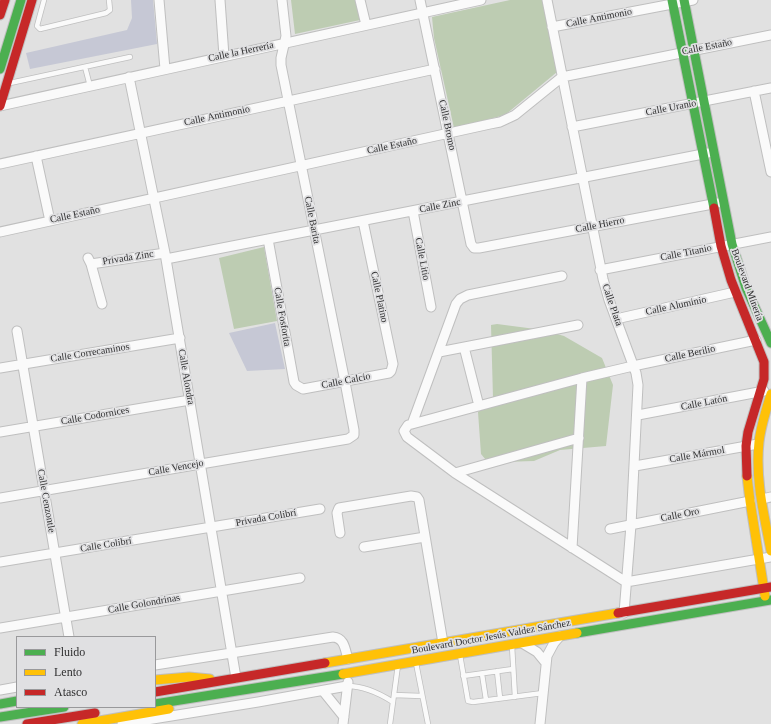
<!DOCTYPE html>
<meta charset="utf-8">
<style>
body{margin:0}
#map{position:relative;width:771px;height:724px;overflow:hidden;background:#e1e1e1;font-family:Georgia,serif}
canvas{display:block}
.legend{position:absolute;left:16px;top:636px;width:140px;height:72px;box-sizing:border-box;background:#e0e0e2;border:1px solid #99999b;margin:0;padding:5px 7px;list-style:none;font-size:12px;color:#2f2f30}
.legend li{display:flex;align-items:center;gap:8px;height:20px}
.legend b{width:20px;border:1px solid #99999b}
</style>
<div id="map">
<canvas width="771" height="724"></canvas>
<ul class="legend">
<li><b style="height:5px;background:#4caf50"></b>Fluido</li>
<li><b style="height:5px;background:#ffc107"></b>Lento</li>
<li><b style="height:5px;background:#c62828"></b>Atasco</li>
</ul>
</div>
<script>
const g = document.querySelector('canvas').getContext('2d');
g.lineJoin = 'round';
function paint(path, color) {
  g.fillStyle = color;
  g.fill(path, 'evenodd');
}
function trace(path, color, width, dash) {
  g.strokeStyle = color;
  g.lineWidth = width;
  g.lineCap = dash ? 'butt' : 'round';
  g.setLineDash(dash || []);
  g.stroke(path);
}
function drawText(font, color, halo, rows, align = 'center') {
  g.font = font + ' Georgia,serif';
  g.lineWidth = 3.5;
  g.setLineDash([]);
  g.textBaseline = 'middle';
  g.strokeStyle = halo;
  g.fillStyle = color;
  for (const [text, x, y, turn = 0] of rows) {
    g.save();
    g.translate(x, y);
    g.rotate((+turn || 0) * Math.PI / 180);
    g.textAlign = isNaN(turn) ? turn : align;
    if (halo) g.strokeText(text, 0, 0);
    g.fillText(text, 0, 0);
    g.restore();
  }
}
paint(new Path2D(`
 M291,0H355L360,20L295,34Z
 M510,0H542L557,72L505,115L454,128L434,38L432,17Z
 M264,247L277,321L234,329L219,258Z
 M497,324L543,330L564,336L602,358L613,385L606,446L560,450L534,461L502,462L486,460L481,454L478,412L493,398L491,325Z`), '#bdccb2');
paint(new Path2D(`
 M131,0H153L157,44L30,69L26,53L127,30L132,18Z
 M275,323L285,369L247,371L229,333Z`), '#c6c8d5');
const lane = new Path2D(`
 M44,0L37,26L40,29L106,13L110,10L109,0
 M85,67L90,86
 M10,83L130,57
 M512,646L515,697
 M460,655L468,701L473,702L543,693
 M416,663L428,724
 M497,671L500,698
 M482,674L486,700
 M463,676L513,669
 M347,686C364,686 379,693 393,702
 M394,695L422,696
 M390,724L398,665`);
const street = new Path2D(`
 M159,0L165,69
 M220,0L224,56
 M360,0L366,25
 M420,0L471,244L474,248H479L718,203
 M547,0L603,279L609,300L636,373L638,385L631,525L624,613
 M552,27L693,0
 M129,77L165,253L236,678
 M754,91L771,172
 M0,106L481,0
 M572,127L771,88
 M36,156L50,221
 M0,164L435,69
 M413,211L431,307
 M0,232L490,124L500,122L515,115L562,77L771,35
 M268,239L294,382L296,385L303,389L389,373L391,371L393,364L363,221
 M88,258L91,264L102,304
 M166,259L708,153
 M91,264L165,253
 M600,270L771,237
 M616,319L735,292
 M17,331L69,637
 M756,340L633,366L582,378L412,424L408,425L404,431L407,437L455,473L626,582L771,557
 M464,347L479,406
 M439,352L578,325
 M0,368L180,338
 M638,415L764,391
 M412,424L456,304L460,299L468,295L562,276
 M0,432L190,400
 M635,466L758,444
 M455,473L579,438
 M0,498L348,439L354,435V430L345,382L281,65V58L286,36L282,0
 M762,499L771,497
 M610,529L750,501
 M340,533L337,513L339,508L411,496L417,497L419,500L443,643
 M364,547L425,537
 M572,548L582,378
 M0,562L320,509
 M0,628L300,578
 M522,643L537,652L546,663
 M155,665L333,637C345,638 345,650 348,659
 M0,690L17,687
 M323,691L344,717
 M122,724L258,702L347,686
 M343,724L348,682
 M540,724L547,656L554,643L560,636`);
const fast = new Path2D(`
 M672,0L714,208
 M684,0L732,244L746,288L771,343
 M0,69L21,0
 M577,633L771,600
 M0,704L17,701
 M155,704L343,674
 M0,717L64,707`);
const slow = new Path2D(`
 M771,394C766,410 761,425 759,442C755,479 764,515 771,551
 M747,476L750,501L765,596
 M325,663L618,613
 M343,674L577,633
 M155,680L189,677L210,679
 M82,724L169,709`);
const jam = new Path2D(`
 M0,15L5,0
 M0,106L32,0
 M714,208L721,246L731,280L764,362V379L748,432L746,446L747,476
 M618,613L771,587
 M155,692L325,663
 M27,724L95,713`);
trace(lane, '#bfbfbf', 6);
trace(street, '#bfbfbf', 11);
trace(fast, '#bfbfbf', 11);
trace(slow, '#bfbfbf', 11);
trace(jam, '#bfbfbf', 11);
trace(lane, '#fafafa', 4.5);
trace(street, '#fafafa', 9);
trace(fast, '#4caf50', 9);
trace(slow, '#ffc107', 9);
trace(jam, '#c62828', 9);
drawText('10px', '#2f2f30', '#e0e0e2', [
 ["Calle Antimonio",599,18,-11],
 ["Calle Estaño",707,47,-11],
 ["Calle la Herrería",241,52,-12],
 ["Calle Uranio",671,108,-11],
 ["Calle Antimonio",217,116,-12],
 ["Calle Bromo",447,125,78],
 ["Calle Estaño",392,146,-12],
 ["Calle Zinc",440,206,-11],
 ["Calle Estaño",75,215,-12],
 ["Calle Barita",312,220,79],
 ["Calle Hierro",600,225,-11],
 ["Calle Titanio",686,253,-11],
 ["Privada Zinc",128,258,-9],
 ["Calle Litio",422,259,79],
 ["Boulevard Minería",747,285,70],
 ["Calle Platino",379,297,78],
 ["Calle Plata",612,305,71],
 ["Calle Aluminio",676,306,-12],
 ["Calle Fosforita",282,317,80],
 ["Calle Correcaminos",90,353,-9],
 ["Calle Berilio",690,354,-12],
 ["Calle Alondra",186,377,80],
 ["Calle Calcio",346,381,-11],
 ["Calle Latón",704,403,-11],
 ["Calle Codornices",95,416,-10],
 ["Calle Mármol",697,455,-10],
 ["Calle Vencejo",176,468,-10],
 ["Calle Cenzontle",46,501,80],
 ["Calle Oro",680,515,-11],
 ["Privada Colibrí",266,518,-10],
 ["Calle Colibrí",106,545,-9],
 ["Calle Golondrinas",144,604,-10],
 ["Boulevard Doctor Jesús Valdez Sánchez",491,637,-10]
]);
</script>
